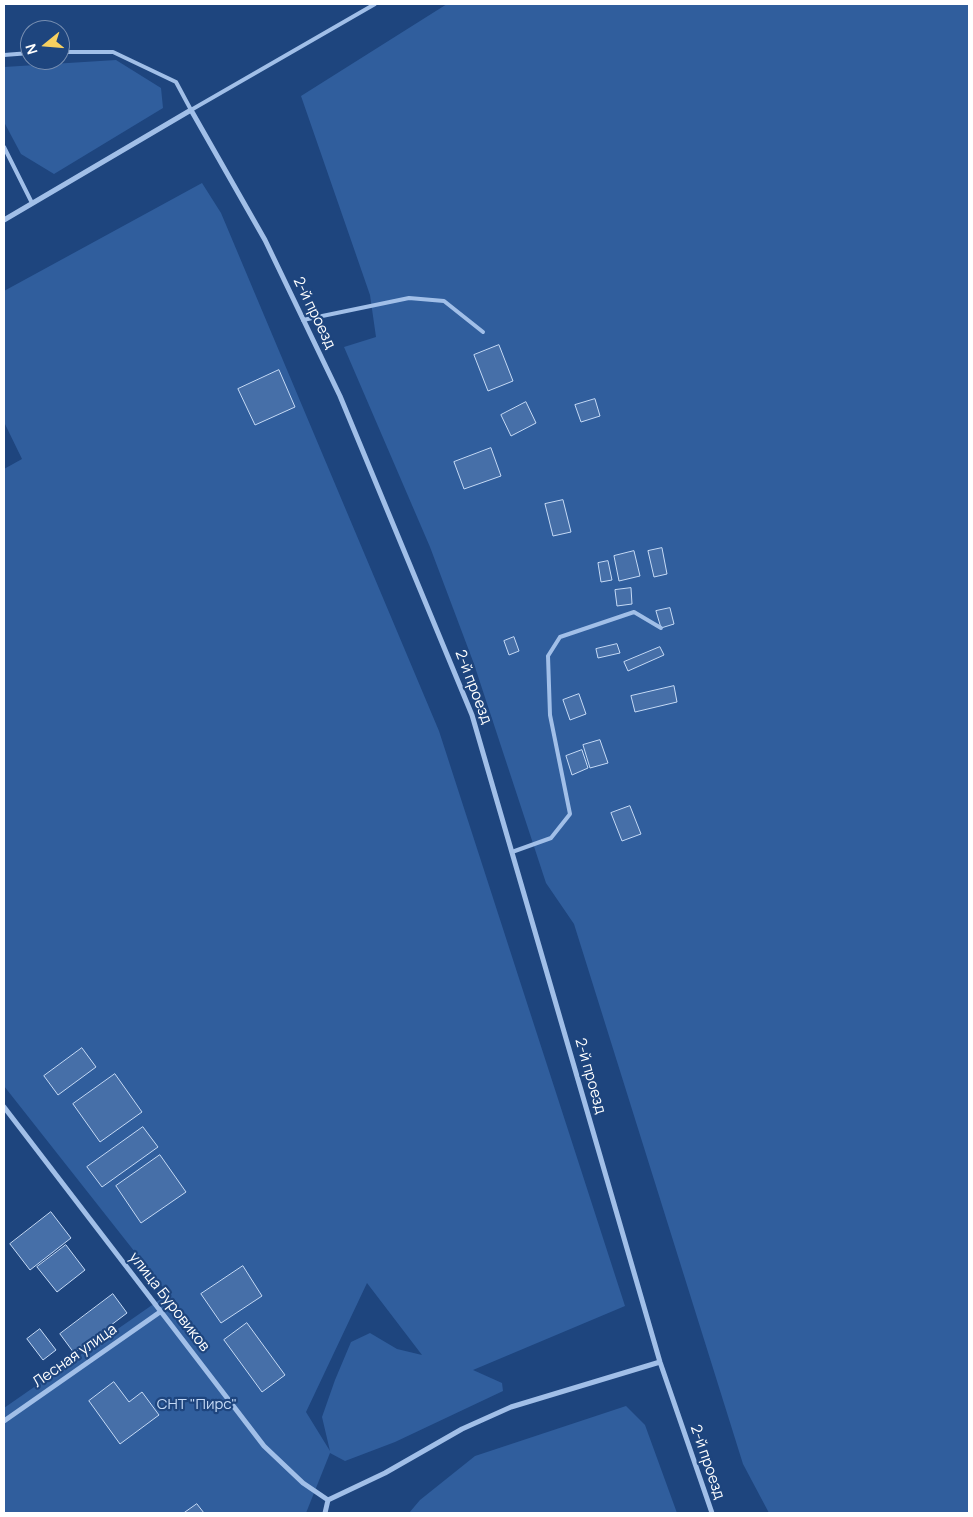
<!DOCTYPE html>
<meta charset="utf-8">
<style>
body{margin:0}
#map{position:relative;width:973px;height:1517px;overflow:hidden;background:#1e457e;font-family:Manrope,sans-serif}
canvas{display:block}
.frame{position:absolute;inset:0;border:5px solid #fff;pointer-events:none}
.north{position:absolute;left:20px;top:20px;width:50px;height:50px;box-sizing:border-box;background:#1e457e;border:1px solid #788fb2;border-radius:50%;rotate:253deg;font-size:14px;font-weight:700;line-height:20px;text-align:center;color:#fff}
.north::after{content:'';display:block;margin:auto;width:18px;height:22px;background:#f7d060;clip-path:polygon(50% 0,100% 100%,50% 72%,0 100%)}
</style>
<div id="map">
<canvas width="973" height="1517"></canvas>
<div class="frame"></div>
<div class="north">N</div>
</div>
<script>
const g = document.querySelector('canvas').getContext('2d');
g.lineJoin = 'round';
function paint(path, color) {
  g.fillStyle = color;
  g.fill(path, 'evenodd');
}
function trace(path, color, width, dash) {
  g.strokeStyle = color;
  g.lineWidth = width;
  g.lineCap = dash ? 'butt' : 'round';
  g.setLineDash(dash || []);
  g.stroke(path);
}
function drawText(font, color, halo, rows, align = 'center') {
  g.font = font + ' Manrope,sans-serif';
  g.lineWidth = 4.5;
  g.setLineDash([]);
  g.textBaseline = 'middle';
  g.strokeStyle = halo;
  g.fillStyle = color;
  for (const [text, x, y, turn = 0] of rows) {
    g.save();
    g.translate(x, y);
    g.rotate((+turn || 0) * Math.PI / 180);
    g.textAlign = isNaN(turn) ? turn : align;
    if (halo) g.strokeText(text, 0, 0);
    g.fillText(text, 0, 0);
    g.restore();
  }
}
paint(new Path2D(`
 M447,4H969V1513H769L743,1464L574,924L546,883L474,664L430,547L344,347L376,337L370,295L301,96Z
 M116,60L161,88L163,108L54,174L21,154L4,122V67Z
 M202,183L221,213L439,731L625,1306L473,1370L502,1383L503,1391L395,1442L345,1461L330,1453L306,1513H4V1408L168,1294L4,1086V469L22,459L4,422V291ZM367,1283L422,1355L397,1349L370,1333L351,1342L335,1380L322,1417L330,1451L306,1412Z
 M626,1406L645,1425L677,1513H409L420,1500L475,1456Z`), '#305e9d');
const building = new Path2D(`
 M499,345L513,381L488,391L474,355Z
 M279,370L295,407L255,425L238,389Z
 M595,399L600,416L581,422L575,405Z
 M526,402L536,423L511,436L501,415Z
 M491,448L501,476L464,489L454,462Z
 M563,500L571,532L553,536L545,504Z
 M662,548L667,574L654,577L648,551Z
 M634,551L640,576L619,581L614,556Z
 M608,561L612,580L601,582L598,563Z
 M631,588L632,604L617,606L615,590Z
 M670,608L674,624L661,628L656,611Z
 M514,637L519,651L509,655L504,641Z
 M617,644L620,653L598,658L596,649Z
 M660,647L664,655L628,671L624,662Z
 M674,686L677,702L635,712L631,696Z
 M579,694L586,714L570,720L563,700Z
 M600,740L608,763L590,768L583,745Z
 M582,750L588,768L572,775L566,756Z
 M630,806L641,834L622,841L611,813Z
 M82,1048L96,1067L58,1095L44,1076Z
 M115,1074L142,1112L100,1142L73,1104Z
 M143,1127L158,1147L102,1187L87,1167Z
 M160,1155L186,1192L141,1223L116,1186Z
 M51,1212L71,1238L30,1270L10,1244Z
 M66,1245L85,1270L57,1292L37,1267Z
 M243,1266L262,1296L221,1323L201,1294Z
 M113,1294L127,1313L74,1353L60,1334Z
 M247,1323L285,1375L262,1392L224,1340Z
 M40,1329L56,1350L43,1360L27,1339Z
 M114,1382L129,1402L142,1392L159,1415L120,1444L89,1401Z
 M197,1504L204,1513H184Z`);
paint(building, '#466fa8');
trace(building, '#c5daf6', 1);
trace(new Path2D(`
 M60,52H113L176,82L191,110L375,4
 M4,55L30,53
 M4,147L32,203
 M303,320L409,298L444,301L483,332
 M512,852L551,838L570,814L550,715L548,656L560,637L634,612L661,628`), '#a1bfe8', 4);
trace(new Path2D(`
 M4,220L191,110L265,240L340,396L472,715L660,1362L712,1513
 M4,1107L264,1446L303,1483L328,1500
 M4,1421L160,1312
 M328,1500L385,1473L462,1429L511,1407L660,1362
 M325,1513L328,1500`), '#a1bfe8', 5);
drawText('15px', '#fff', '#1e457e', [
 ["2-й проезд",314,313,64],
 ["2-й проезд",473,687,69],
 ["2-й проезд",590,1076,74],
 ["улица Буровиков",169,1302,52],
 ["Лесная улица",75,1356,-35],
 ["2-й проезд",707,1462,71]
]);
drawText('15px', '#c5daf6', '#1e457e', [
 ["СНТ \"Пирс\"",197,1405]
]);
</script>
